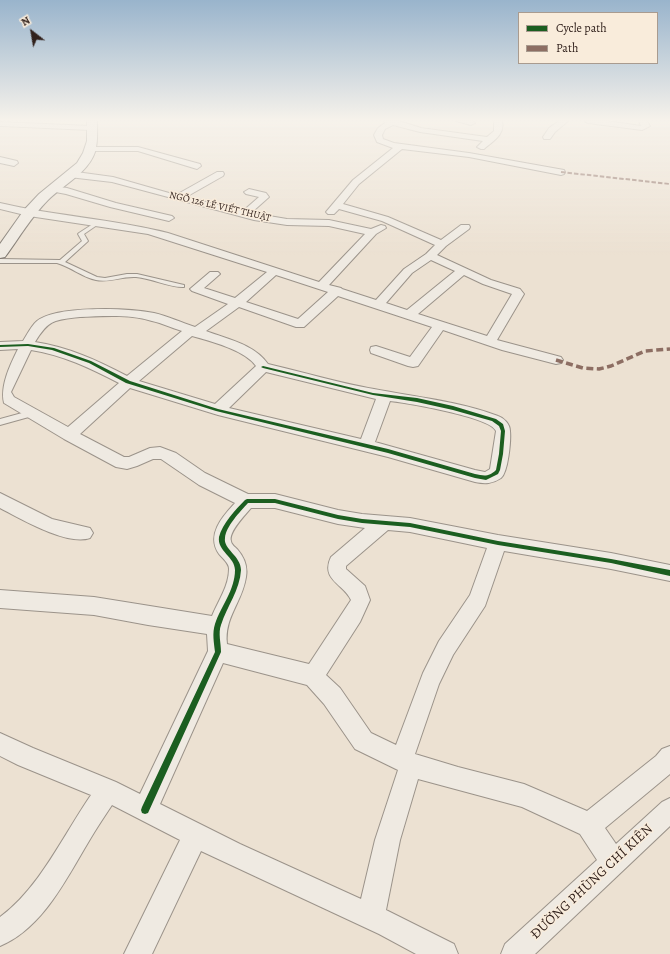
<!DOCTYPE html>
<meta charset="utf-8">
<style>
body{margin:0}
#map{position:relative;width:670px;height:954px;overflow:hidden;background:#ece1d2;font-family:Alegreya,serif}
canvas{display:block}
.legend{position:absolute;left:518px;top:12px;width:140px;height:52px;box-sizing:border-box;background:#f9ecdb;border:1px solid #a99b8f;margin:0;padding:5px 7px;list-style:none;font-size:12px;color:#31211c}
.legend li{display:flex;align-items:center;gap:8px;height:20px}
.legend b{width:20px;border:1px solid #a99b8f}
.north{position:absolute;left:12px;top:12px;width:40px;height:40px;-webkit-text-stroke:3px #f9ecdb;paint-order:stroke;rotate:329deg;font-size:11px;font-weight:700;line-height:16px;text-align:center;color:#31211c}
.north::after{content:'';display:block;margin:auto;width:14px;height:18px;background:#31211c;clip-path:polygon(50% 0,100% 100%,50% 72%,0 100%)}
</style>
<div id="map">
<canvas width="670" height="954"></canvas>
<ul class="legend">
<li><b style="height:5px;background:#1b5e20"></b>Cycle path</li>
<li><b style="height:5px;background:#8d6e63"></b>Path</li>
</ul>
<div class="north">N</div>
</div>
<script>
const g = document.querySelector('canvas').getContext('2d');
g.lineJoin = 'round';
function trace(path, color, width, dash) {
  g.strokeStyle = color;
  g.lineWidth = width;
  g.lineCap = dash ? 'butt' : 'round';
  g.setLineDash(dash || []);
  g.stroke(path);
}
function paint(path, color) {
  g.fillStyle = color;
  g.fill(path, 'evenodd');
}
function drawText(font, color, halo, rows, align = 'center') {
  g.font = font + ' Alegreya,serif';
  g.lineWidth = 3;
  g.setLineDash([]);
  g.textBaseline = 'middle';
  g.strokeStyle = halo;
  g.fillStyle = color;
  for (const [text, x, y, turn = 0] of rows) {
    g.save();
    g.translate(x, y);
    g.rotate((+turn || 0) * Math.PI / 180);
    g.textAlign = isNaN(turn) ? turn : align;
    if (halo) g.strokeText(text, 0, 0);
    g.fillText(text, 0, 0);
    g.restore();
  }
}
const service = new Path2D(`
 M96,222L100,223L84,234L88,241L87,242L65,262L97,277L105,278L127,274H137L184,285V287C172,288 150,278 136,277C122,276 109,283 96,280C82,277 71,267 57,263H0V259L60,260L82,241L78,234L79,233Z
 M33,410L37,413L36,415L0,425V419Z`);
const minor = new Path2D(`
 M384,121H399L421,128L487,137L494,131V121H502C505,135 493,141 484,149H481L477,147L483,141L420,132L393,125L385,129L382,135L383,139L394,143L469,153L564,170L565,172L564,174L561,175L469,157L402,149L359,184L343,204L388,217L441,240L461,225H469L470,227L469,229L446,246L437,255L491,280L520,289L524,294L497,340L561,357L563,360L561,363L556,364L502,350L443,330L418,366L413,367L408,366L371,353L370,350L371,347L376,346L410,357L432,327L338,296L304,327H296L239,307L206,331C227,339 254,344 268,364C303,372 338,383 374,389C415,397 458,401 498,416C504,418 510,424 510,431C511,441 508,472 501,478C492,484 485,484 475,482L388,457L218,415L130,388L80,434L124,457H129L150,448L160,447L176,453L205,473L248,494H275L338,510L362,514L410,518L498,535L611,553L670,565V581L611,569L504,551L485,606L453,655L439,684L415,754L458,767L524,784L587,811L656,756L662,749L670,746V774L605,828L616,844L662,802L670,798V826L535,954H501L505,944L597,860L580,834L522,807L418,779L400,840L386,910L454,944L458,954H416L379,934L201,851L152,954H124L180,840L112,805C104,817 96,829 89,841C66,879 43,928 0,946V917C39,889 64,834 91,795L18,765L0,756V733L33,748L116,782L140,794L208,651L207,634L148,625L94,615L0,608V590L94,597L212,616C218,601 229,586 229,569C229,563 223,559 219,554C206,535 222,517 235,503L199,485L161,459H153L137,466L127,469L116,467L64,439L4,403C0,386 10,365 18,349L0,350V342L23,341C27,335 31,326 37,321C57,305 129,308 154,313C168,316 182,323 195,327L228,304L192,291L190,289L210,272H218L220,274L204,288L235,298L267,272L148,234L29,216L0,209V203C55,216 113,219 168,233L319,282L365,234L329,226L287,225L254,220L112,182L69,177L65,174L69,171L113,177L176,195L217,172H223L224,174L223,176L186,197L243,211L259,197L246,194L244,192L249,189L266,193L269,197L251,213L287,219L329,220L371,229L381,225L385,226L386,228L376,234L329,285L341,288L342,289L376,300L404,269L426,254L435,245L382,221L339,209L334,214H328L326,212L353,180L393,148L377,142L374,135L378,128L385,123ZM431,260L455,271L407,310L386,303L412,273ZM276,275L328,292L298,319L246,302ZM464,275L483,284L512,294L487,336L418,314ZM80,317C103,316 130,314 152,321C162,323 172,328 182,331L127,376C97,360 68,347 35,342C49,319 55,320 80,317ZM192,336C210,341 245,350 256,366L215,404L139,381ZM31,350C63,355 90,368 119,383L68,427L14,397L11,392ZM266,372L376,399L361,439L229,408ZM390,401C407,403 491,417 496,431L490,469L485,472L475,470L375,442ZM251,508H275L338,524L365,528L331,557C320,580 344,584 351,600L309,664L227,644C224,617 242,603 246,577C248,566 244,557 237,549C235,547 231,544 231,541C228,532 246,514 251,508ZM388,530L410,532L487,548L470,595L439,641L423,673L396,745L371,733L340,688L326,675L360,622L370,600L365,586L346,569V566ZM223,663L307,685L324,704L355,749L398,770L375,840L361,899L240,844L160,804Z
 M456,121H473L475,123L471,125Z
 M559,121H568L555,132L550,139H544L543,137L549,128Z
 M584,121H607L641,126L639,121H647L650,126L642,130L588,123Z
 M0,122L91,126L95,128L91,130L0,126Z
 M87,147H138L200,164L201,166L197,169L138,151H90L86,149Z
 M0,157L17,161L18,163L14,166L0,163Z
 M53,186L67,188L116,203L172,216L174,218L169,221L110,207L66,194L50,191L48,189Z
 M0,493L52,519L90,528L93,533L90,538C67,546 21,519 0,508Z`);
const secondary = new Path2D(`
 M87,121H97C97,131 98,142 95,152C88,173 63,185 48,200C31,217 19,238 5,257L0,258V244L24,210L39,194L77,163L83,153L87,141Z`);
trace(service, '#9b938a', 2);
trace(minor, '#9b938a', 2);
trace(secondary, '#817a72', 2);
paint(service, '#efeae2');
paint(minor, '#efeae2');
paint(secondary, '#efeae2');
trace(new Path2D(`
 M561,172L670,184`), '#8d6e63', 2, [4.5, 2]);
trace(new Path2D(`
 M556,360L583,368L599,369L611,366L645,351L670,349`), '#8d6e63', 3.5, [7, 3.5]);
paint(new Path2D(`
 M28,344L54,348L91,361L130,381L218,409L388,449L475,474C484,476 489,477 496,470L499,454L501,431L499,426L492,421L453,410L417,402L373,395L263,368L261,367L263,366L373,393L417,398L453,406L496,419L503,424L505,431L503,454L500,470L498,474L486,480L475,478L388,453L216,411L126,383L89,363L52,350L28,346L0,347V345Z
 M247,499H275L338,515L362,519L410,523L498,541L611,559L670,570V576L611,563L498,545L410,527L362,523L338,519L275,503H248C240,512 226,526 225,538C223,549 241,556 241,570C240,590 227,606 221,625C218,633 221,643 221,652L148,813L145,814L142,813L141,810L142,807L215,652C214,643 212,633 215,624C221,606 235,590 235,570C235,557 217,551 219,537C222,524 236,509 245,500Z`), '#1b5e20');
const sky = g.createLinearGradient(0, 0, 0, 255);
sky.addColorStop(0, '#99b4cc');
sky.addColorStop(0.47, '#f6f2eb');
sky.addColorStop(1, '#f6f2eb00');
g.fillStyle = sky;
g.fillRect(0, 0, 670, 255);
drawText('10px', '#31211c', '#f9ecdb', [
 ["NGÕ 126 LÊ VIẾT THUẬT",220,207,13]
]);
drawText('14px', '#31211c', '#f9ecdb', [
 ["ĐƯỜNG PHÙNG CHÍ KIÊN",592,882,-43]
]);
</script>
